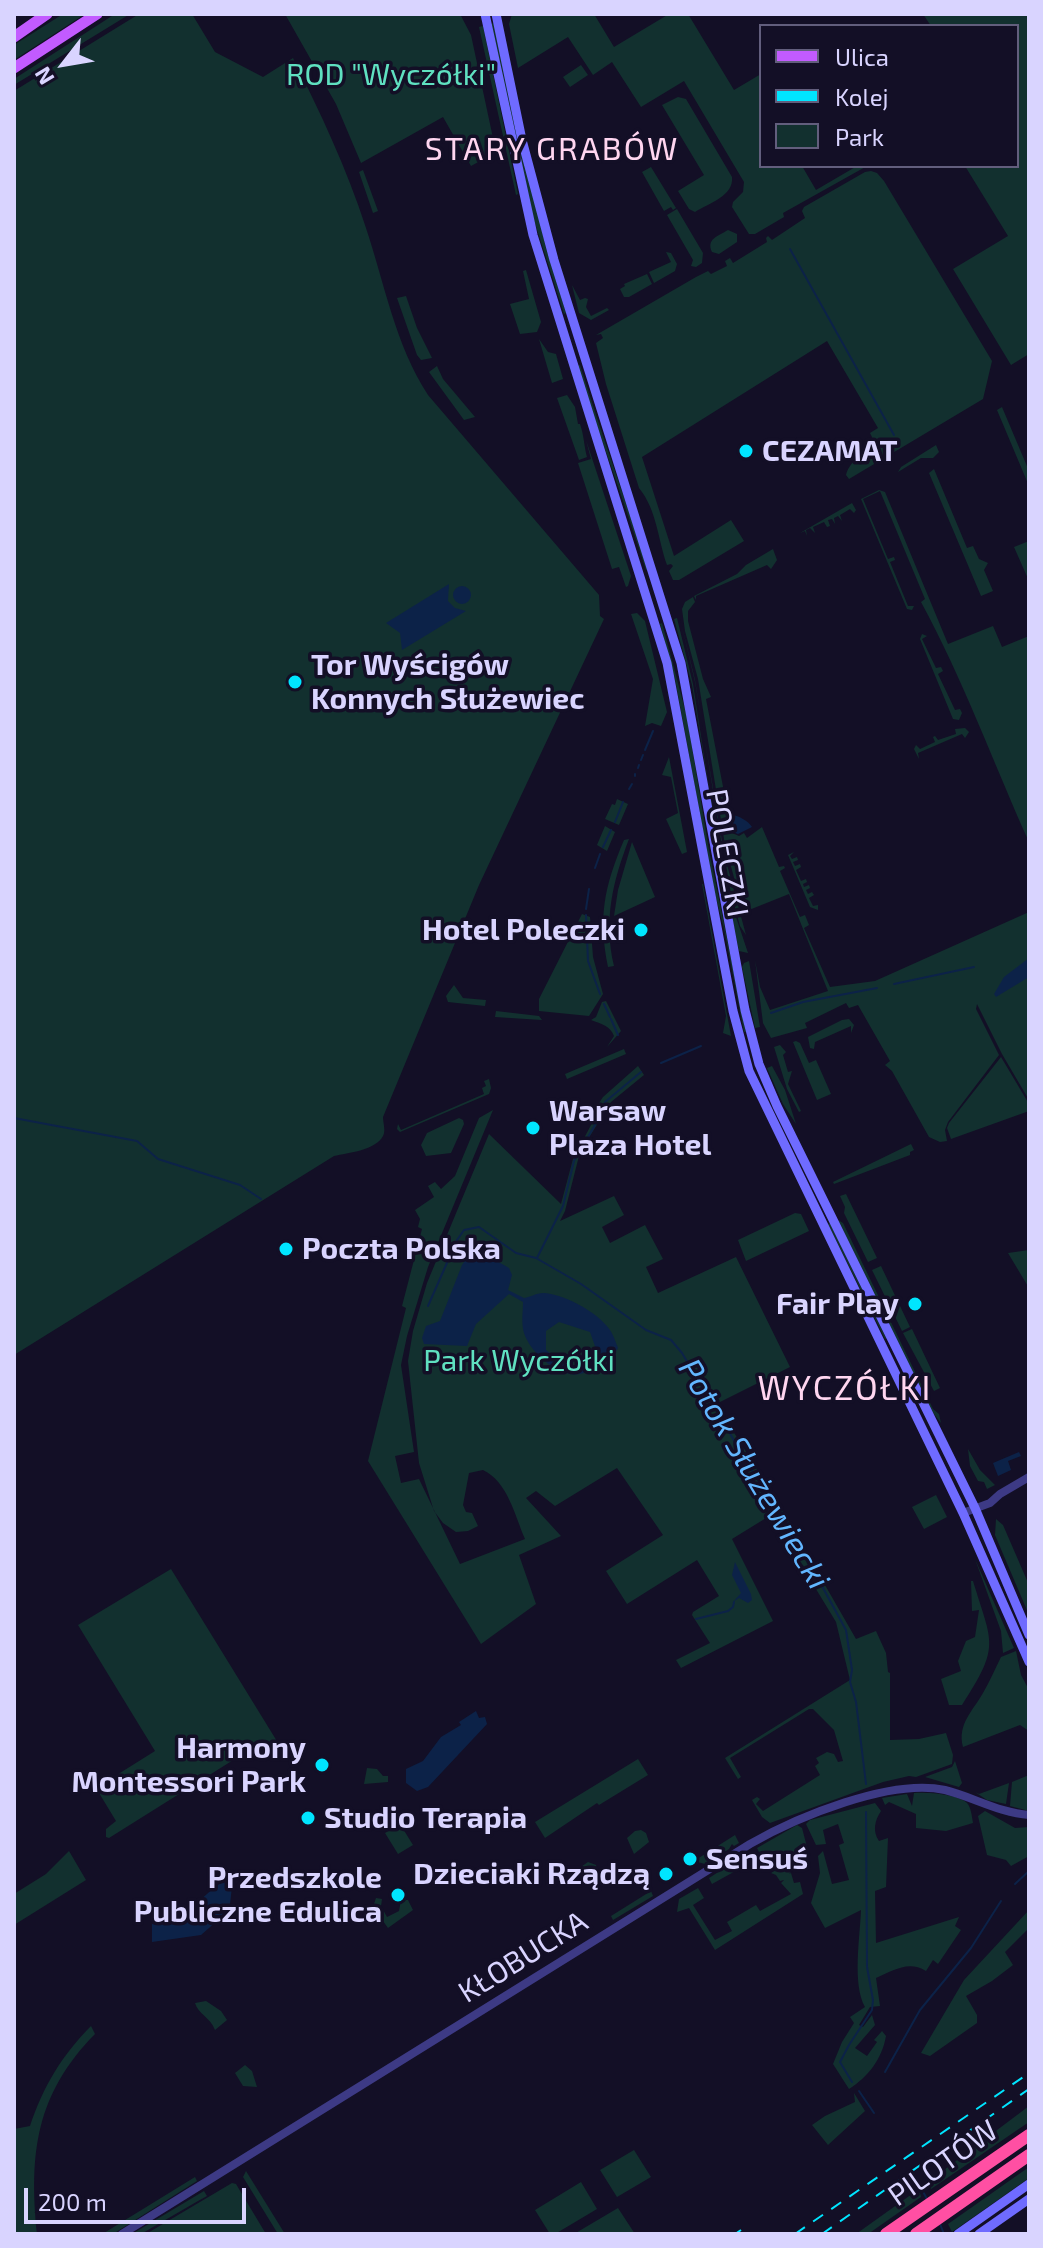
<!DOCTYPE html>
<meta charset="utf-8">
<style>
body{margin:0}
#map{position:relative;width:1043px;height:2248px;overflow:hidden;background:#130f26;font-family:"Exo 2",sans-serif}
canvas{display:block}
.frame{position:absolute;inset:0;border:16px solid #d9d4ff;pointer-events:none}
.legend{position:absolute;left:759px;top:24px;width:260px;height:144px;box-sizing:border-box;background:#130f26;border:2px solid #625e7d;margin:0;padding:10px 14px;list-style:none;font-size:24px;color:#d9d4ff}
.legend li{display:flex;align-items:center;gap:16px;height:40px}
.legend b{width:40px;border:2px solid #625e7d}
.north{position:absolute;left:24px;top:24px;width:80px;height:80px;-webkit-text-stroke:6px #130f26;paint-order:stroke;rotate:239deg;font-size:22px;font-weight:700;line-height:32px;text-align:center;color:#d9d4ff}
.north::after{content:'';display:block;margin:auto;width:28px;height:36px;background:#d9d4ff;clip-path:polygon(50% 0,100% 100%,50% 72%,0 100%)}
.scale{position:absolute;left:24px;top:2188px;width:222px;height:36px;box-sizing:border-box;border:4px solid #d9d4ff;border-top:0;padding-left:10px;font-size:24px;line-height:28px;white-space:nowrap;color:#d9d4ff;-webkit-text-stroke:6px #130f26;paint-order:stroke}
</style>
<div id="map">
<canvas width="1043" height="2248"></canvas>
<div class="frame"></div>
<ul class="legend">
<li><b style="height:10px;background:#c25bff"></b>Ulica</li>
<li><b style="height:10px;background:#00e5ff"></b>Kolej</li>
<li><b style="height:22px;background:#12302f"></b>Park</li>
</ul>
<div class="north">N</div>
<div class="scale">200 m</div>
</div>
<script>
const g = document.querySelector('canvas').getContext('2d');
g.lineJoin = 'round';
function paint(path, color) {
  g.fillStyle = color;
  g.fill(path, 'evenodd');
}
function trace(path, color, width, dash) {
  g.strokeStyle = color;
  g.lineWidth = width;
  g.lineCap = dash ? 'butt' : 'round';
  g.setLineDash(dash || []);
  g.stroke(path);
}
function drawText(font, color, halo, rows, align = 'center') {
  g.font = font + ' "Exo 2",sans-serif';
  g.lineWidth = 7;
  g.setLineDash([]);
  g.textBaseline = 'middle';
  g.strokeStyle = halo;
  g.fillStyle = color;
  for (const [text, x, y, turn = 0] of rows) {
    g.save();
    g.translate(x, y);
    g.rotate((+turn || 0) * Math.PI / 180);
    g.textAlign = isNaN(turn) ? turn : align;
    if (halo) g.strokeText(text, 0, 0);
    g.fillText(text, 0, 0);
    g.restore();
  }
}
paint(new Path2D(`
 M63,14H85L14,60V45Z
 M115,14H130L14,85V79Z
 M139,14H192L215,52L263,77L293,58C321,114 347,169 366,228C385,285 395,344 428,395L599,595L600,616L604,619L479,885L383,1117C383,1123 386,1131 383,1136C376,1150 348,1153 334,1156L14,1355V91Z
 M285,14H460L471,35L493,138L490,141L493,154L471,166L443,117L361,163L336,104Z
 M512,14H594L614,47L669,14H688L734,90L761,74V166H802L816,190L857,166H867L783,213L784,217L755,234H749L732,207L733,202L743,192L744,182L684,81L641,107L612,62L593,75L568,37L518,68L509,24Z
 M923,14H1029V354L1011,365L953,269L1008,236L965,166H1017V26H931Z
 M494,23L546,248L566,313L564,314L533,217L491,24Z
 M483,26L518,194L516,195L479,27Z
 M581,65L588,75L570,87L563,77Z
 M678,97L686,99L732,177C734,196 709,203 695,212L689,209L678,191L704,175L662,105Z
 M651,167L676,208L673,210L671,207L664,211L642,172Z
 M363,170L378,211L373,213L359,172Z
 M871,171L877,173L884,181L992,361L983,399L849,479L846,475C850,458 869,454 872,437L870,433L878,428L827,341L642,457L674,556L731,520L744,541L679,580H673L669,571L673,566L671,564L667,565C658,540 657,510 639,488L606,384L596,343L603,338L601,334L596,335L696,277L708,271L711,274L727,266L725,261L730,258L733,263L767,242L766,238L768,236L772,240L805,218L802,211L804,207L865,172Z
 M677,209L703,253L702,263L696,267L691,266L693,260L667,215Z
 M728,230L737,234V242L719,254L712,252C706,239 718,236 728,230Z
 M666,252L671,253L677,264L675,271L654,283L649,272L671,262Z
 M526,270L541,322L537,332L520,334L510,304L529,299L523,271Z
 M647,274L652,284L629,297H624L620,289L625,286L624,284Z
 M572,285L580,300L585,298L588,299L586,307L591,316L607,308L609,310L591,320L579,313Z
 M406,296L417,328L432,358L421,360L417,355L397,298Z
 M539,339L548,352L556,354L563,379L552,383Z
 M580,365C601,433 626,501 648,569L646,570C624,501 599,434 577,366Z
 M437,366L443,379L475,417L464,420L429,372Z
 M567,395L575,407L578,424H580C584,435 584,446 587,457L579,460L557,398Z
 M1002,407L1029,471V486L997,410Z
 M586,440L631,576L628,586L626,587L619,567L612,569L578,463L591,459Z
 M936,445L939,452L933,458H921L898,472L901,467Z
 M934,469L967,548L973,546L979,559L988,563L984,570L993,591L981,596L929,473Z
 M879,490L885,492L948,644L993,626L1002,647L1029,636V842C993,762 963,679 921,602L925,599L880,491L863,499L888,559L894,557L895,560L890,562L908,606H914L912,610L907,609L861,499Z
 M852,503L856,510L854,513L850,509L840,515L842,521L838,516L834,518L835,524L832,519L828,520L830,526L827,527L824,522L813,527L815,533L810,528L806,530L807,536L805,531L800,533Z
 M1029,541V581L1014,547Z
 M773,549L777,560L771,569L767,565L696,596V600L694,596L737,574L746,565Z
 M693,597L695,602L688,611V621L703,679L711,697L706,699L732,833L739,836L744,833L747,838L762,827L779,867L784,866L785,868L780,871L800,917L805,915L809,925L804,928L830,987L875,981L1029,912V1100L1002,1054L977,1004L976,1009L999,1055L948,1122L945,1130L947,1141L940,1142L929,1137L892,1071L885,1065L890,1061L858,1005L849,1008L846,1003L805,1023L807,1028L771,1038L763,1023L755,960L760,987L770,1010L828,991L789,894L744,912L743,910L725,845L698,679L685,631L682,609L685,602Z
 M637,613L645,621L667,712L661,726L652,723L645,726L653,679L631,614Z
 M677,618L693,684L709,788L729,896L748,953L739,951L721,863L692,685L674,619Z
 M680,618L695,680L722,846L746,935L740,926L731,894L695,682Z
 M662,623L687,717L709,850L746,1032H744L724,929L714,890L675,679L660,624Z
 M922,634L927,636L922,639L936,668L941,667L943,671L938,674L955,710L960,709L962,713L959,720L953,719L920,639Z
 M965,728L969,732L965,738L962,734L918,753L919,759L914,749L916,745L920,749L935,742L933,737L935,736L938,740L956,734L955,729Z
 M669,757L687,852L682,854L666,819L678,813L671,777L662,775Z
 M617,799L628,804L619,825L605,819L612,804L615,805Z
 M605,826L615,832L607,851L597,845Z
 M629,839C613,881 603,920 614,966L608,967C598,917 604,887 624,840Z
 M632,842L655,897L614,916L618,890Z
 M794,852L790,856L792,859L797,857L798,860L793,862L795,866L800,864L801,867L796,870L801,881L806,879L807,882L803,884L804,887L809,885L810,888L806,890L808,894L812,892L814,895L809,898L813,906L818,905V910L810,907L788,855Z
 M702,884H703L731,1036L723,1033L726,1016Z
 M582,914L590,917L593,957L603,994L589,1016L539,1011V999Z
 M749,961L760,1027L755,1028L742,967L744,963Z
 M454,985L463,998L486,1000L485,1006L448,1002L446,996Z
 M606,1001L621,1031L607,1047L614,1036C610,1026 602,1024 591,1020L596,1017L602,1002Z
 M496,1011L539,1016L542,1020L495,1017Z
 M849,1019L854,1025L851,1033V1026L815,1042L814,1049L810,1048L808,1037L842,1020Z
 M796,1041L800,1043L809,1063L816,1060L831,1094L817,1100L793,1042Z
 M780,1045L786,1052L783,1055L788,1072L792,1071L788,1084L801,1111L799,1112L787,1089L774,1047Z
 M624,1049L626,1054L567,1079L565,1074Z
 M1001,1057L1029,1104V1111L951,1139L947,1128L949,1123Z
 M638,1066L644,1075L611,1102L580,1152L565,1211L560,1221L614,1196L624,1215L602,1227L610,1243L645,1225L663,1259L646,1267L658,1293L736,1257L790,1367L716,1404L775,1498L856,1639L876,1631L886,1653L888,1672L890,1673V1740L919,1739L946,1733L953,1755L952,1764L916,1777L909,1776L883,1782L770,1823L762,1817L752,1800L757,1797L760,1799L756,1804L763,1811L820,1775L815,1766L819,1763L816,1758L827,1752L834,1754L838,1762L843,1761L834,1730L813,1709H809L730,1758L741,1777L738,1779L725,1758L850,1680L836,1622L771,1515L732,1539L773,1621L681,1668L676,1660L710,1643L692,1615L693,1612L719,1596L697,1560L627,1604L606,1571L663,1535L617,1468L555,1506L536,1491L526,1498L561,1536L519,1555L536,1604L481,1644L368,1461L406,1308L402,1306L422,1229L418,1227L420,1219L415,1210L434,1197L428,1186L435,1182L441,1189L455,1176L479,1118L493,1110L428,1267L407,1336L401,1365L414,1452L395,1456L401,1483L419,1479L460,1564L525,1539C515,1516 508,1482 483,1470L469,1473L463,1505L466,1512L472,1513L478,1526L468,1531L456,1532L443,1523L434,1511L419,1463L408,1361L413,1331L427,1283L489,1134L561,1204L573,1159L600,1108L597,1106L603,1097Z
 M772,1066L785,1090L796,1124L783,1104L767,1068Z
 M489,1079L491,1088L489,1094L400,1132L397,1129L398,1124L401,1130L484,1094L482,1088L486,1086L484,1081Z
 M459,1118L463,1120L464,1124L451,1153L426,1156L421,1145L427,1133Z
 M911,1144L914,1150L910,1152V1155L834,1184L833,1182Z
 M846,1194L877,1258L868,1262L844,1213L845,1207L840,1196Z
 M795,1213L801,1214L809,1231L746,1261L738,1240Z
 M838,1220L843,1223L933,1409L939,1414L941,1423L930,1409Z
 M830,1223L886,1338L885,1339L828,1224Z
 M1029,1250V1288L1008,1253Z
 M881,1266L910,1327L902,1331L872,1270Z
 M912,1329L940,1388L934,1391L903,1333Z
 M968,1449L980,1470L995,1485L987,1489L984,1482L978,1481L970,1466Z
 M936,1495L947,1517L924,1529L912,1507Z
 M996,1519L1003,1525L1029,1585V1615L995,1535Z
 M975,1559L1014,1648L1003,1653L1001,1631Z
 M171,1569L283,1751L271,1757L262,1749L259,1751L254,1747L109,1838L106,1837V1829L116,1821L96,1788L155,1751L78,1625Z
 M971,1581H973C992,1644 1001,1645 962,1705H949L941,1679L961,1671L958,1661L966,1641L975,1637L979,1610L972,1611Z
 M1016,1651L1021,1675L1029,1690V1731L1020,1725L963,1747C957,1724 973,1711 983,1693C990,1681 995,1669 1001,1657Z
 M638,1759L648,1775L599,1805L597,1803L545,1838L535,1822Z
 M955,1761L962,1783L959,1787L925,1777L952,1767Z
 M367,1768L377,1769L383,1776H388V1782L364,1784Z
 M1029,1775V1811L1010,1806L1012,1782Z
 M1009,1783L1006,1804L987,1800L975,1792L979,1794Z
 M914,1793C927,1792 957,1794 967,1803C971,1807 972,1817 973,1823L946,1831L916,1828V1814L889,1802L885,1805L882,1798L907,1794L912,1806Z
 M875,1803L881,1811C875,1820 872,1831 879,1841L888,1838L886,1887L875,1891L876,1943L959,1917L955,1926L961,1930L938,1964L933,1960L926,1971C908,1960 893,1971 876,1978L880,2006L870,2007L859,2025L863,2027L872,2015L875,2025L855,2048L867,2056L877,2042L874,2040L882,2031L886,2036C882,2059 868,2077 849,2089L833,2064L842,2042L854,2023L850,2017L865,2007C852,1984 860,1937 861,1910L825,1928L811,1903L820,1873L818,1856L823,1851L832,1884L849,1880L839,1845L844,1843L838,1824L823,1830L826,1844L816,1845L806,1824L810,1820Z
 M985,1811L1015,1828L1029,1827V1856L1011,1866L1006,1860L987,1855L978,1816Z
 M400,1824L413,1845L398,1854L385,1833Z
 M797,1825L802,1828L807,1847L804,1851L787,1857L791,1872L789,1874L791,1873L794,1883L800,1882L803,1894L715,1950L689,1908L677,1912L679,1899L698,1888L704,1898L693,1905L715,1940L732,1931L727,1922L756,1905L760,1911L791,1894L781,1883L784,1880L780,1881L776,1875L771,1873L776,1870L773,1865L767,1867L771,1862L766,1854L761,1856L757,1848Z
 M641,1830L646,1833L649,1842L634,1854L627,1838L635,1831Z
 M735,1835L739,1843L734,1846L732,1844L729,1849L705,1864L694,1861Z
 M69,1851L86,1880L14,1925V1894L46,1874Z
 M748,1853L754,1858L750,1863L712,1884L709,1878Z
 M588,1862L596,1865L598,1875L581,1887L575,1876V1871Z
 M651,1891L653,1896L613,1920L611,1916Z
 M376,1898L382,1899L381,1906L387,1917L399,1911L401,1900H408L413,1910L388,1928L373,1907Z
 M1029,1910V1928L1005,1952L1013,1965L992,1981L966,1996L977,2015V2023L930,2056L921,2053L964,1980Z
 M206,2001L221,2011L227,2020L215,2030C210,2017 198,2014 195,2003Z
 M91,2026L95,2034C36,2094 29,2153 37,2234H14V2129L30,2126C43,2087 62,2055 91,2026Z
 M245,2065L252,2071L257,2087L243,2086L235,2073Z
 M854,2093L865,2111L828,2145L812,2125L825,2116L855,2102Z
 M1029,2106V2122L931,2189L928,2182Z
 M634,2150L651,2177L617,2197L600,2170Z
 M1029,2167V2178L952,2232L948,2224Z
 M246,2171L285,2234H278L243,2177Z
 M195,2177L197,2181L113,2234L104,2233Z
 M581,2182L597,2209L555,2234H550L535,2210Z
 M232,2183L236,2184L266,2234H146Z
 M919,2189L921,2197L868,2234H856Z
 M204,2191L207,2196L198,2201L141,2234H132Z
 M618,2208L635,2234H574Z`), '#12302f');
paint(new Path2D(`
 M449,584L448,601L455,608L466,611L402,650L400,633L386,623Z
 M453 595a9 9 0 1 1 18 0a9 9 0 1 1-18 0Z
 M730,815C736,814 749,821 752,827L738,834L733,832Z
 M1029,958V977L996,997L994,994L1004,977Z
 M474,1248L509,1268L512,1275L508,1290L524,1298C531,1297 536,1293 543,1293C563,1294 593,1310 606,1325C612,1331 615,1340 618,1348C610,1362 587,1377 570,1374C551,1370 530,1351 524,1333C521,1323 523,1312 523,1302L509,1294L476,1324L467,1346L424,1344L422,1338L426,1326L440,1321L462,1265ZM559,1322L590,1332L596,1349L591,1356L574,1366L563,1364L546,1350V1331Z
 M1019,1452L1021,1456L1008,1461L1011,1470L998,1476L993,1463Z
 M735,1562L751,1594L752,1600L748,1603L739,1598L733,1602L741,1593L732,1575Z
 M476,1711L479,1718L485,1717L487,1724L428,1787L417,1791L406,1783V1769L423,1761L441,1737L461,1725L459,1722Z
 M233,1877L229,1914L235,1915V1918L217,1921L201,1935L152,1942V1924L179,1908L190,1909L216,1886Z`), '#0c2248');
trace(new Path2D(`
 M790,249L894,435
 M645,750L653,731
 M641,760L643,755
 M638,768L639,765
 M635,776V774
 M629,789L632,784
 M615,822L623,802
 M603,847L611,830
 M595,868L600,854
 M586,909L589,889
 M586,915L588,961L600,994
 M894,984L974,967
 M604,1004L610,1017
 M771,1013L803,1002L877,988
 M611,1019L618,1035
 M661,1063L701,1046
 M14,1118L137,1141L158,1159L240,1185L261,1199
 M537,1258L563,1206L574,1161L602,1113L605,1102L641,1072
 M428,1306L457,1240L464,1230L479,1227L516,1253L536,1258L581,1284L646,1330L671,1340L682,1353L757,1479L787,1522L846,1630L852,1670L850,1682L856,1702L866,1784
 M696,1619L728,1611L733,1607L734,1602
 M1015,1884L1029,1871
 M885,2072L920,2010L971,1948L1001,1901
 M852,2082L840,2062L849,2045L872,2010L873,2000L867,1967L866,1812
 M859,2091L874,2113
 M918,2182L928,2201
 M940,2224L944,2234`), '#0c2248', 2);
trace(new Path2D(`
 M963,1513L990,1503L1000,1494L1029,1477
 M122,2234L750,1844C797,1817 891,1778 945,1790C973,1797 1000,1813 1029,1815`), '#3d3a85', 8);
trace(new Path2D(`
 M485,14L533,235L667,663L733,1011L749,1071L963,1513L1029,1662
 M496,14L522,140L554,260L681,663L745,1010L759,1064L777,1106L975,1508L1029,1635
 M958,2234L1029,2184
 M979,2234L1029,2199`), '#6f6bff', 9);
trace(new Path2D(`
 M14,37L47,14
 M14,68L97,14`), '#c25bff', 11);
trace(new Path2D(`
 M886,2234L1029,2135
 M916,2234L1029,2155`), '#ff4fa3', 12);
trace(new Path2D(`
 M735,2234L741,2230
 M795,2234L1029,2073
 M822,2234L1029,2089`), '#00e5ff', 2, [12, 10]);
for (const [x, y, r, color] of [
 [746,451,8,"#00e5ff"],
 [295,682,8,"#00e5ff"],
 [641,930,8,"#00e5ff"],
 [533,1128,8,"#00e5ff"],
 [286,1249,8,"#00e5ff"],
 [915,1304,8,"#00e5ff"],
 [322,1765,8,"#00e5ff"],
 [308,1818,8,"#00e5ff"],
 [690,1859,8,"#00e5ff"],
 [666,1874,8,"#00e5ff"],
 [398,1895,8,"#00e5ff"]
]) {
  const dot = new Path2D();
  dot.arc(x, y, r, 0, 2 * Math.PI);
  g.fillStyle = color;
  g.fill(dot);
  trace(dot, '#130f26', 3);
}
drawText('30px', '#5fe0c0', '#130f26', [
 ["ROD \"Wyczółki\"",391,75],
 ["Park Wyczółki",519,1361]
]);
drawText('bold 30px', '#d9d4ff', '#130f26', [
 ["CEZAMAT",762,451],
 ["Tor Wyścigów",311,665],
 ["Konnych Służewiec",311,699],
 ["Hotel Poleczki",625,930,"right"],
 ["Warsaw",549,1111],
 ["Plaza Hotel",549,1145],
 ["Poczta Polska",302,1249],
 ["Fair Play",899,1304,"right"],
 ["Harmony",306,1748,"right"],
 ["Montessori Park",306,1782,"right"],
 ["Studio Terapia",324,1818],
 ["Sensuś",706,1859],
 ["Dzieciaki Rządzą",650,1874,"right"],
 ["Przedszkole",382,1878,"right"],
 ["Publiczne Edulica",382,1912,"right"]
], 'left');
drawText('30px', '#d9d4ff', '#130f26', [
 ["POLECZKI",727,853,80],
 ["KŁOBUCKA",523,1957,-32],
 ["PILOTÓW",943,2163,-35]
]);
g.letterSpacing = '2px';
drawText('32px', '#ffd6f0', '#130f26', [
 ["STARY GRABÓW",552,149]
]);
g.letterSpacing = '0px';
drawText('italic 32px', '#62b6ff', '#130f26', [
 ["Potok Służewiecki",754,1474,59]
]);
g.letterSpacing = '2px';
drawText('34px', '#ffd6f0', '#130f26', [
 ["WYCZÓŁKI",845,1389]
]);
g.letterSpacing = '0px';
</script>
